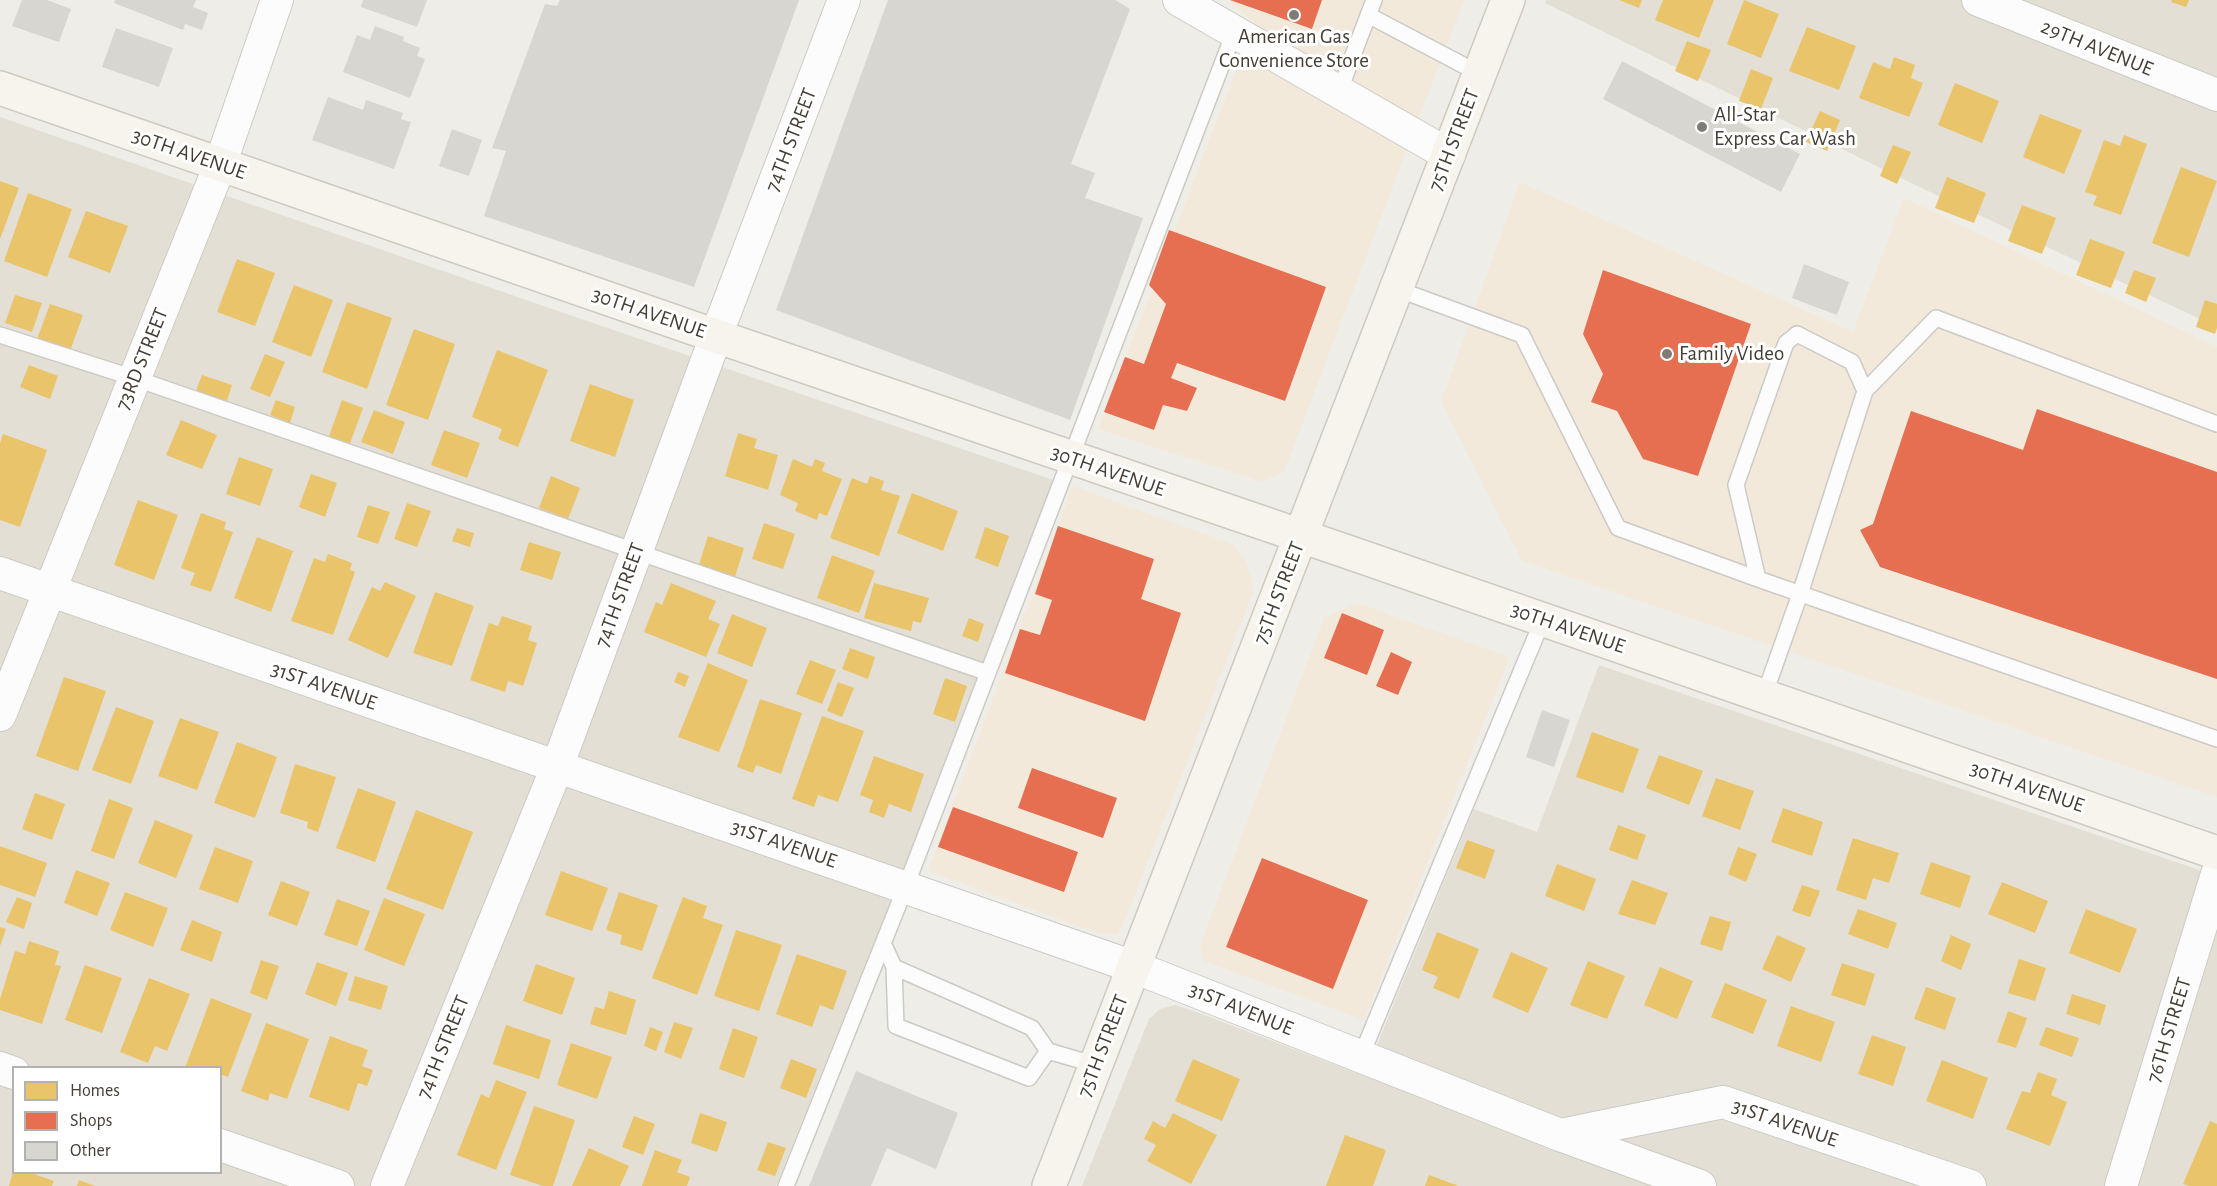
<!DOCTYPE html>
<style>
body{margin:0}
#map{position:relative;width:2217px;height:1186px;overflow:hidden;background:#efede8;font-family:"Alegreya Sans",sans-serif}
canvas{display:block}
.legend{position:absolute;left:12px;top:1066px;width:210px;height:108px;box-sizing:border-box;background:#fff;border:2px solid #b4b2ae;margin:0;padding:8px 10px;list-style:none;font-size:18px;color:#443e35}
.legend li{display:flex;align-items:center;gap:12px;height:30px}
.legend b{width:30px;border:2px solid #b4b2ae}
</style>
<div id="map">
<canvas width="2217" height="1186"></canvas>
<ul class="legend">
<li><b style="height:16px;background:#e9c46a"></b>Homes</li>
<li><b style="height:16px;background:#e76f51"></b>Shops</li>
<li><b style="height:16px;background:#d8d6d0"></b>Other</li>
</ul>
</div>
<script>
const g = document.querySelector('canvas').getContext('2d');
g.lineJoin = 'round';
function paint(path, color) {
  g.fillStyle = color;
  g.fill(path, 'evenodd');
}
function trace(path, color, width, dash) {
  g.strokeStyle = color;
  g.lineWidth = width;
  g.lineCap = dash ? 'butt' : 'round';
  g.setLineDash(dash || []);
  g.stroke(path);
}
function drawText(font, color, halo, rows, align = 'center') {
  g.font = font + ' "Alegreya Sans",sans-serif';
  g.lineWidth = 6;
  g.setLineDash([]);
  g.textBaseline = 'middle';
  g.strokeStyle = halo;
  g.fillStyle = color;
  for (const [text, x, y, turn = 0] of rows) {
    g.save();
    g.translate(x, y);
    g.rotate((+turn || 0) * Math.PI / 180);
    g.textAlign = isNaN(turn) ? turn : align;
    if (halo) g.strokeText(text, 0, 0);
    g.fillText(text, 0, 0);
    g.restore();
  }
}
paint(new Path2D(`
 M1546,0H2217V327L1911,183L1545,3Z
 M0,117L555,310L1056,481L974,694L776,1186H0ZM14,1068H220V1172H14Z
 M1599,665L2217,876V1186H1082L1149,1019L1160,1009L1175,1005L1199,1013L1364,1076L1474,809L1537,832Z`), '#e3dfd5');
paint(new Path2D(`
 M1229,0H1464L1284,472L1262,482L1098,429L1254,24Z
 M1520,182L1853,332L1904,198L2217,347V797L1522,561L1441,402Z
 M1073,486L1232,544L1245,559L1252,579L1253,593L1123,925L1117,934H1100L928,871Z
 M1357,603L1510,657L1364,1020L1204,961L1200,946L1324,618Z`), '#f2e9db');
paint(new Path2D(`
 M1619,0H1642L1639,8Z
 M1663,0H1714L1699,38L1655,20Z
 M1744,0L1779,14L1761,58L1727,44Z
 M2172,0H2189L2186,7L2171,2Z
 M1807,27L1856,46L1839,90L1789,71Z
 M1687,41L1711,50L1698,81L1675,71Z
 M1894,57L1915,65L1911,78L1923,83L1909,117L1859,98L1873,62L1890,69Z
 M1751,69L1773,78L1761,109L1739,101Z
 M1955,83L1999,101L1982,143L1938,125Z
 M1820,111L1840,120L1827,151L1806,142Z
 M2040,114L2082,130L2064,174L2023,157Z
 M2124,135L2147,144L2121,215L2093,205L2097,196L2085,192L2104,140L2120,146Z
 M1893,145L1911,152L1897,184L1880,176Z
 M2181,167L2217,181L2189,257L2152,243Z
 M1947,177L1986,193L1974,223L1935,208Z
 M0,181L19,188L0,239Z
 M28,193L72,209L47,277L4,261Z
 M2022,205L2056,218L2042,254L2008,241Z
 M86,211L128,226L110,273L68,257Z
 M2090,239L2125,252L2111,288L2076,275Z
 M237,259L275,273L255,326L217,312Z
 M2134,270L2156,278L2146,302L2125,293Z
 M294,285L333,300L311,357L272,342Z
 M15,295L42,303L32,332L5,323Z
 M2205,300L2217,304V328L2215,334L2196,327Z
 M347,302L392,318L367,389L322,372Z
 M50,304L83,315L70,351L37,339Z
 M414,329L455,344L428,420L386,405Z
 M497,350L548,370L518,447L498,439L502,429L472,417Z
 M265,354L285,362L270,397L250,389Z
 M29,365L58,376L50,399L20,387Z
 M202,375L232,385L225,407L194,396Z
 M590,384L634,400L615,457L570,441Z
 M276,400L295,407L290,423L270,415Z
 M342,400L363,408L349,446L328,439Z
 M374,410L405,422L393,454L361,442Z
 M181,420L217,435L202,469L166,455Z
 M444,430L480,443L467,478L431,465Z
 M738,433L757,439L754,448L778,455L768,490L725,476Z
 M3,434L47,450L20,527L0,520V443Z
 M239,457L273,469L260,506L226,494Z
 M793,459L812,467L815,459L825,463L822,471L842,479L827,516L819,513L817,520L795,511L798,503L780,495Z
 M311,474L337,483L325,517L299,507Z
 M551,476L580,488L568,519L539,508Z
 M870,476L884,481L881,490L900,496L879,556L830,538L852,478L867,484Z
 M912,493L958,511L943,551L897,533Z
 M138,500L178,515L154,580L114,565Z
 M407,503L431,511L417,547L394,539Z
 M368,505L390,512L378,544L357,537Z
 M201,513L226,522L224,529L233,532L211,592L190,585L195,573L181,568Z
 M764,523L795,534L783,569L752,559Z
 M985,527L1009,536L998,567L975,558Z
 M457,528L474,533L470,547L452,541Z
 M708,536L744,548L734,580L698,568Z
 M257,537L293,551L271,612L234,598Z
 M529,542L561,552L552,580L520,570Z
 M328,554L352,563L350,570L355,572L333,635L291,621L314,558L325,562Z
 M832,555L875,571L859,613L817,598Z
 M385,582L416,596L388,658L348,640L372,587L380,591Z
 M671,583L716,601L708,619L720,624L706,657L644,632L656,602L662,605Z
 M874,583L929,598L921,623L913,621L911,631L864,618Z
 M435,592L474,606L452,666L413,653Z
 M732,614L767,628L752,667L717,653Z
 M502,616L532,626L528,640L537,643L523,686L508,681L505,692L470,680L489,623L498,626Z
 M969,618L984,624L978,642L962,636Z
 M850,648L875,657L868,679L842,669Z
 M810,660L836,670L822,704L796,694Z
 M708,663L748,680L719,752L678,737Z
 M678,672L689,676L685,687L674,682Z
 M64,677L106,691L78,771L36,756Z
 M945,678L967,686L955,722L933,714Z
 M838,682L854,688L842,717L827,711Z
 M760,699L802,713L781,774L756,765L753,773L737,767Z
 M116,707L154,721L131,784L92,770Z
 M822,716L864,731L838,802L818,795L814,807L792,799Z
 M180,718L219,732L197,790L158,776Z
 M1592,732L1639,749L1623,793L1576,777Z
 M237,742L277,757L255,818L214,803Z
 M1659,755L1703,771L1689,805L1646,788Z
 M874,756L924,774L911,812L889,804L884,818L869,812L873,800L860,795Z
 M295,764L336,777L318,832L307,828L308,822L280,813Z
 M1716,778L1754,791L1740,830L1702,816Z
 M358,788L396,802L375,862L336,848Z
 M35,793L65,804L52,840L22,829Z
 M109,799L133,808L114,859L91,851Z
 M1783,808L1823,822L1812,856L1771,842Z
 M416,810L473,832L443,910L386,889Z
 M155,820L193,835L176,878L138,863Z
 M1618,825L1646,835L1637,860L1609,850Z
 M1853,838L1899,853L1889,883L1873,878L1866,900L1836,890Z
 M1467,840L1495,850L1485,879L1456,868Z
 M0,846L47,863L35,897L0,885Z
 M215,847L253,861L238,903L199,889Z
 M1738,847L1757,854L1746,882L1728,874Z
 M1931,862L1971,876L1960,908L1920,894Z
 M1557,864L1596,879L1584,911L1545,896Z
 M76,870L110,883L97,916L64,903Z
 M561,871L608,888L592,931L545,915Z
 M1632,880L1668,893L1655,925L1618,914Z
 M281,881L310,892L297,926L268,915Z
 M2002,882L2048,901L2035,933L1988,914Z
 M1802,885L1820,891L1810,917L1792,911Z
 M125,892L168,908L153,947L110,930Z
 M619,892L658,905L642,951L620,944L622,935L606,930Z
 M17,897L32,903L24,929L6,922Z
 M683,897L707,906L703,918L723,925L697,995L652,978Z
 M384,898L425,914L404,966L364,950Z
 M337,899L370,911L357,946L324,935Z
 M1858,909L1897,923L1888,949L1848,934Z
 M2086,909L2137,929L2120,973L2069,953Z
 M1710,916L1731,922L1722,951L1700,944Z
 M192,920L222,932L212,962L180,950Z
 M0,927L6,929L0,946Z
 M736,930L782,945L759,1011L714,996Z
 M1437,932L1479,949L1459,999L1433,988L1438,977L1422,970Z
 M1777,935L1806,948L1791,982L1762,969Z
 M1951,935L1971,944L1961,970L1941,961Z
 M29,941L59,951L55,965L61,966L42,1024L0,1010V999L15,951L25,954Z
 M1511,952L1548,968L1528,1013L1492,997Z
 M797,954L847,971L833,1010L820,1005L812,1027L776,1014Z
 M2019,959L2046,968L2035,1001L2008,993Z
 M261,960L279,966L267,1000L250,993Z
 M1588,961L1625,976L1607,1019L1570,1005Z
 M317,962L348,973L336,1006L305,994Z
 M1842,963L1875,974L1865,1006L1831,995Z
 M536,964L575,978L562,1015L523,1001Z
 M85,965L122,978L102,1033L65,1020Z
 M1660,967L1693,981L1677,1019L1644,1005Z
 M355,976L388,986L381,1010L348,1000Z
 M149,978L190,994L167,1051L155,1046L148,1063L120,1052Z
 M1725,983L1767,1000L1753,1034L1711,1017Z
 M1926,987L1956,998L1945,1030L1914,1019Z
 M609,991L636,1000L626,1035L590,1024L595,1007L604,1009Z
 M2072,994L2106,1005L2100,1025L2066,1014Z
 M211,998L252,1014L228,1077L220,1074V1068H185Z
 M1791,1006L1835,1022L1821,1062L1777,1046Z
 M2008,1011L2027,1018L2016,1048L1997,1042Z
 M674,1022L693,1028L681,1059L664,1052Z
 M266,1023L309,1039L287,1099L270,1093L268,1101L241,1091Z
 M506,1025L551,1040L539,1079L493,1064Z
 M650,1027L663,1032L656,1051L644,1046Z
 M2046,1027L2079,1038L2072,1057L2039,1045Z
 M733,1028L758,1037L744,1078L719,1069Z
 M1872,1035L1906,1047L1893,1086L1858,1074Z
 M330,1036L368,1050L362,1066L373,1070L367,1086L358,1083L349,1111L309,1097Z
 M571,1043L612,1057L597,1099L557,1085Z
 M791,1059L817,1069L806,1098L780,1088Z
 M1193,1059L1240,1079L1222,1121L1175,1101Z
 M1942,1060L1988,1078L1973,1119L1926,1101Z
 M2038,1072L2057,1079L2051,1095L2067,1102L2050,1146L2006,1129L2022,1091L2030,1093Z
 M496,1080L527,1092L496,1170L457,1155L481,1094L489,1098Z
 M534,1106L575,1120L553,1186H543L510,1175Z
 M700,1113L727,1122L717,1152L691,1143Z
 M1173,1113L1217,1135L1191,1184L1147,1161L1156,1145L1144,1139L1153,1121L1165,1128Z
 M634,1116L655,1124L643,1155L622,1147Z
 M2210,1121L2217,1124V1186H2189L2183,1184Z
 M1345,1135L1386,1150L1373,1186H1326Z
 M768,1142L786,1148L775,1176L757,1170Z
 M589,1148L629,1166L620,1186H572Z
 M655,1150L682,1160L677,1172L690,1177L687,1186H642Z
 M13,1172H28L54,1181L52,1186H9Z
 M1429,1175L1459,1186H1425Z
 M79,1180L95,1186H77Z`), '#e9c46a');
paint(new Path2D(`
 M1230,0H1322L1312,29Z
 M1169,230L1326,287L1285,401L1177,363L1171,378L1197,388L1187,411L1163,405L1154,430L1104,412L1125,357L1144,364L1166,304L1149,285Z
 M1603,270L1751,324L1698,476L1643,459L1617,411L1591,402L1603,374L1583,334Z
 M2037,409L2217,472V679L1880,567L1860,530L1873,524L1911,411L2023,450Z
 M1058,526L1154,559L1141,599L1181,613L1145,721L1005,673L1020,629L1040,635L1052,600L1035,594Z
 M1342,613L1384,630L1367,675L1324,658Z
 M1391,652L1412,662L1398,695L1376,686Z
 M1032,768L1117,798L1103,838L1018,808Z
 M953,807L1078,852L1064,892L938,847Z
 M1262,858L1368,900L1333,989L1226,947Z`), '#e76f51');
paint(new Path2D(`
 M22,0H47L71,9L59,42L12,26Z
 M115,0H196L193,7L208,13L202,30L185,24L183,30L114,3Z
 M363,0H427L417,27L361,7Z
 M560,0H799L694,287L484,216L506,151L492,148L545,4L557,6Z
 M888,0H1115L1130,9L1071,164L1095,173L1085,198L1143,218L1070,420L776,310Z
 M375,26L404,37L403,41L420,48L417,56L425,59L410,98L343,72L357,35L370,40Z
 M116,28L173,48L159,87L102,67Z
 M1622,61L1800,154L1781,192L1603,99Z
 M328,97L363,110L366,100L403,113L401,119L411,122L394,169L312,140Z
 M452,129L482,140L469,176L439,166Z
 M1804,264L1849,282L1837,315L1792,298Z
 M1542,710L1570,720L1554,767L1526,757Z
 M856,1071L958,1113L936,1169L887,1148L871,1186H809Z`), '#d8d6d0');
const lane = new Path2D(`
 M1368,15L1480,74
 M1339,92L1374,0
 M1397,289L1522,335L1618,528L1758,579L2217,739
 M0,335L134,378L988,673
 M1865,391L1936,318L2217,424
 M1758,579L1736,485L1786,343L1797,334L1852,362L1865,391L1800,594L1764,696
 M883,943L894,967L896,1026L1029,1078L1048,1051
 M894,967L1032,1028L1048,1051L1096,1065
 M1361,1056L1543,619
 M786,1186L906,886L1234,33`);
const street = new Path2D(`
 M1179,0L1449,155
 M1978,0L2217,95
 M0,573L1134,967L1560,1135L1700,1186
 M0,715L220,165L277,0
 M0,1068L14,1073
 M1561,1135L1723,1102L1970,1186
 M220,1145L338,1186
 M387,1186L557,767L716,336L844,0
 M2121,1186L2217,874`);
const secondary = new Path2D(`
 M0,88L716,336L1345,551L2217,853
 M1049,1186L1508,0`);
trace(lane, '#cdcac5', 18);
trace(street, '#cdcac5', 34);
trace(secondary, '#cecabf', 36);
trace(lane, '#fdfcfc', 15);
trace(street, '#fdfcfc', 32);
trace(secondary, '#f6f4ed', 33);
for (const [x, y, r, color] of [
 [1294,15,6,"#807b74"],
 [1702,127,6,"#807b74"],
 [1667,354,6,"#807b74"]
]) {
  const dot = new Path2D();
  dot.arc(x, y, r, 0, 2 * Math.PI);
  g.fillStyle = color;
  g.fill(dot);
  trace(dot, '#fff', 2);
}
drawText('21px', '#443e35', '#fff', [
 ["American Gas",1294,37,"center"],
 ["Convenience Store",1294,61,"center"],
 ["All-Star",1714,115],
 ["Express Car Wash",1714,139],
 ["Family Video",1679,354]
], 'left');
drawText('21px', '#443e35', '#fff', [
 ["29TH AVENUE",2097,48,22],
 ["74TH STREET",791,140,-69],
 ["75TH STREET",1454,140,-69],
 ["30TH AVENUE",189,154,19],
 ["30TH AVENUE",649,313,19],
 ["73RD STREET",142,359,-68],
 ["30TH AVENUE",1108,471,19],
 ["75TH STREET",1279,593,-69],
 ["74TH STREET",620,595,-70],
 ["30TH AVENUE",1568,628,19],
 ["31ST AVENUE",324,686,19],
 ["30TH AVENUE",2027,787,19],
 ["31ST AVENUE",784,844,19],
 ["31ST AVENUE",1241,1009,22],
 ["76TH STREET",2169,1030,-73],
 ["75TH STREET",1103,1046,-69],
 ["74TH STREET",443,1047,-68],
 ["31ST AVENUE",1785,1123,19]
]);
</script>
